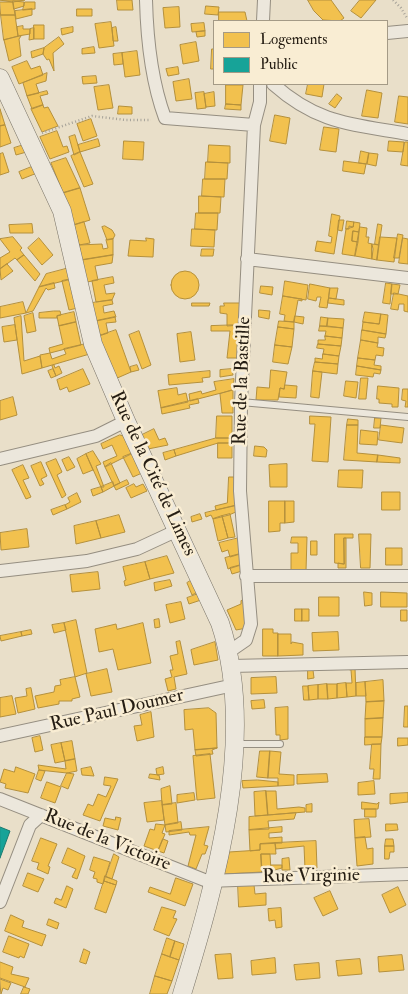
<!DOCTYPE html>
<meta charset="utf-8">
<style>
body{margin:0}
#map{position:relative;width:408px;height:994px;overflow:hidden;background:#e9dfc9;font-family:"IM FELL Double Pica",serif}
canvas{display:block}
.legend{position:absolute;left:213px;top:20px;width:175px;height:65px;box-sizing:border-box;background:#f9edd3;border:1px solid #a49a86;margin:0;padding:6px 9px;list-style:none;font-size:15px;color:#251d13}
.legend li{display:flex;align-items:center;gap:10px;height:25px}
.legend b{width:25px;border:1px solid #a49a86}
</style>
<div id="map">
<canvas width="408" height="994"></canvas>
<ul class="legend">
<li><b style="height:14px;background:#f2c14e"></b>Logements</li>
<li><b style="height:14px;background:#17a398"></b>Public</li>
</ul>
</div>
<script>
const g = document.querySelector('canvas').getContext('2d');
g.lineJoin = 'round';
function paint(path, color) {
  g.fillStyle = color;
  g.fill(path, 'evenodd');
}
function trace(path, color, width, dash) {
  g.strokeStyle = color;
  g.lineWidth = width;
  g.lineCap = dash ? 'butt' : 'round';
  g.setLineDash(dash || []);
  g.stroke(path);
}
function drawText(font, color, halo, rows, align = 'center') {
  g.font = font + ' "IM FELL Double Pica",serif';
  g.lineWidth = 5;
  g.setLineDash([]);
  g.textBaseline = 'middle';
  g.strokeStyle = halo;
  g.fillStyle = color;
  for (const [text, x, y, turn = 0] of rows) {
    g.save();
    g.translate(x, y);
    g.rotate((+turn || 0) * Math.PI / 180);
    g.textAlign = isNaN(turn) ? turn : align;
    if (halo) g.strokeText(text, 0, 0);
    g.fillText(text, 0, 0);
    g.restore();
  }
}
const homes = new Path2D(`
 M0,0H25L13,2Z
 M117,0H132L133,10H118Z
 M308,0H331L344,18L340,21L323,20L314,11Z
 M360,0H376L361,18L351,11Z
 M13,1L24,2V6L14,9Z
 M0,2H13L15,15H1Z
 M25,2H35V9L23,10Z
 M206,6L219,7L218,15L205,14Z
 M179,7L180,27L165,28L163,8Z
 M32,9V15L16,19L15,11Z
 M77,9H92V16H77Z
 M219,12H245L247,21H219Z
 M1,15H15L18,36L4,40Z
 M111,22L114,46L99,48L95,24Z
 M204,23L205,31L192,32L191,24Z
 M34,25H44V39H34Z
 M23,26V29H30V34L18,36L17,27Z
 M73,27V32L62,35L61,29Z
 M116,27L118,41H113L112,28Z
 M34,28V39L29,40L30,29Z
 M205,31V36L197,37L196,32Z
 M21,36L19,39L21,56L9,61L4,40Z
 M59,37L64,44L53,53L54,71L49,59L47,60L43,54L44,48Z
 M196,42L199,61L183,64L180,45Z
 M94,47L95,53L82,54V49Z
 M44,48L43,54L32,58L31,52Z
 M212,49H214V69H211Z
 M137,51L140,75L125,77L122,53Z
 M122,53L123,64L114,65L113,54Z
 M27,61L31,69L40,66L43,75L19,84L12,67Z
 M178,67L179,74L168,76L166,69Z
 M47,73L46,81L36,84L39,93L27,96L23,83Z
 M96,76L97,83L83,84L82,77Z
 M189,79L192,99L176,101L173,82Z
 M308,84H324L322,97L306,94Z
 M109,85L113,108L98,110L94,87Z
 M226,85H243L241,105L226,104Z
 M367,90L382,93L378,118L362,116Z
 M47,91L48,94L40,96L43,105L32,109L27,96Z
 M204,92L206,108L197,109L195,93Z
 M214,92L215,106L206,107L204,94Z
 M337,94L342,98L335,108L329,104Z
 M399,96L408,97V124L395,122Z
 M226,104L241,105V110L225,109Z
 M43,105L44,108L48,107L58,126L42,132L31,109Z
 M119,106L132,107V114H118Z
 M0,109L5,125L0,126Z
 M275,115L290,118L286,144L270,141Z
 M91,119L97,136L83,141L77,124Z
 M5,125L11,143L0,147V126Z
 M324,127L339,129L336,152L320,150Z
 M57,131L63,147L67,146L69,152L50,159L40,137Z
 M75,135L80,152L74,155L69,137Z
 M98,139L100,146L80,152L78,145Z
 M124,141L144,142L143,160L123,159Z
 M389,141L404,142L403,152L388,151Z
 M405,142H408V166L401,165Z
 M27,144L30,151L16,155L14,148Z
 M209,145L230,146V163L208,162Z
 M361,151L369,153L367,164L359,163Z
 M80,152L93,184L84,187L71,156Z
 M3,153L9,172L0,175V154Z
 M369,153L378,154L376,166L367,164Z
 M66,158L80,188L63,193L51,163Z
 M344,161L366,164L364,174L343,171Z
 M206,162L228,163L227,179H205Z
 M39,164L42,171L22,179L19,172Z
 M203,179H225L224,197L202,196Z
 M80,188L90,220L74,225L63,193Z
 M199,196L221,197L220,213H199Z
 M196,213H218L217,230L195,229Z
 M332,214L340,216L334,254L315,251L317,241L331,243L332,237L329,236Z
 M339,220H344L342,231L338,230Z
 M347,221L354,222L353,227L349,226V229H346Z
 M84,222L90,243L79,245L74,225Z
 M354,222L360,223L359,232L353,231L352,241L358,242L355,256L342,254L346,229L353,227Z
 M32,224L33,233H10L9,225Z
 M378,224L382,225L379,245L375,244Z
 M105,226L112,230L115,235L113,239L107,240L102,227Z
 M360,227L367,228L366,237H369L368,243L372,244L373,249L372,259L355,256Z
 M192,229L215,230L214,247L191,246Z
 M353,231L359,232L358,242L352,241Z
 M398,234L403,235L399,258H394Z
 M13,237L22,248L20,250L24,255L17,260L15,258L0,269V258L10,252L0,239Z
 M380,237L397,238L394,262L377,260Z
 M39,238L53,255L42,265L28,248Z
 M146,238L154,239L153,257L128,256L130,240L146,241Z
 M403,238L408,239V264L399,263Z
 M113,239V255L82,260L79,245L102,244L103,249L108,248L106,240Z
 M372,244L379,245L377,260L372,259Z
 M202,249H214L213,256H201Z
 M24,255L40,274L35,281L17,260Z
 M113,255L112,263L95,266L98,280L87,282L82,260Z
 M7,264L13,271L1,280L0,269Z
 M73,267L76,278L39,287L46,274Z
 M171 285a14 14 0 1 1 28 0a14 14 0 1 1-28 0Z
 M113,277L114,283L104,285L106,294L115,293L112,300L96,302L92,281Z
 M76,278L82,307L69,310L62,281Z
 M285,281L308,285L306,300L283,296Z
 M54,283L55,288L48,290L46,288L33,311L26,313L39,287Z
 M386,283L392,284L390,304L383,303Z
 M310,284L330,288L327,308L319,307L321,297H317L316,301L308,299Z
 M392,284L400,285L398,294H391Z
 M261,286L273,287L272,295L260,293Z
 M330,288H338L336,299L329,298Z
 M394,293L408,296V312L404,311V304H399L398,310L391,309Z
 M283,296L302,299V301L298,300L294,322L284,321L285,315L280,314Z
 M329,298L344,300V305L328,303Z
 M112,300L113,304L103,306L104,313L114,311L116,317L96,321L92,303Z
 M23,302L26,313L0,318V307Z
 M192,303H210L209,306H192Z
 M224,303H241L240,325L227,326V314L220,313V306H224Z
 M259,310L270,311L269,319L259,317Z
 M54,311H60L61,315L57,316V318H39V313Z
 M74,312L76,322L59,326L57,316Z
 M365,312L381,314L379,324L363,322Z
 M33,313L36,331L27,333L24,316Z
 M381,314L388,315L386,334L362,330L363,322L379,324Z
 M21,316L24,361L40,356L42,368L22,374L14,318Z
 M295,316L304,317L303,324L294,322Z
 M115,317L116,322L106,323L108,333L99,336L96,321Z
 M321,317L328,318L327,326H320Z
 M328,318L344,319L343,328L327,326Z
 M279,321L294,322V329L278,327Z
 M76,322L81,345L50,353L49,348L63,344L59,326Z
 M15,325L17,340L4,342L2,327Z
 M242,325L240,358H227L230,331H211V326Z
 M320,326L343,328L342,338L325,336L326,331H319Z
 M278,327L294,329L292,347L275,345Z
 M116,330L131,372L115,379L99,336Z
 M362,330L386,334L385,338L378,337V343L361,340Z
 M139,331L151,365L142,369L129,335Z
 M191,332L195,360L180,362L177,334Z
 M325,336L342,338L341,346L318,344V340H325Z
 M361,340L378,343L377,347L384,348L383,356L376,355L375,360L358,358Z
 M90,343L93,353L42,368L40,355L50,353L52,359L66,354L64,349Z
 M318,344L341,346L339,356L323,354L324,349L317,348Z
 M275,345L292,347L288,364L273,362Z
 M323,354L339,356L338,364L315,362V358L322,359Z
 M358,358L375,360L374,365L381,366V370L357,366Z
 M315,362L338,364L337,374L313,371Z
 M54,365L55,368L59,366L62,373L56,376L52,366Z
 M137,365L139,370L131,372L130,367Z
 M357,366L381,370L380,374L374,373L373,377L356,375Z
 M53,369L56,376L51,378L48,371Z
 M83,369L90,384L69,392L67,387L60,390L57,380Z
 M232,369L233,375L220,377V370Z
 M271,370L287,372L284,389L280,388L278,400H256L257,387L269,388Z
 M210,371V377L202,378L203,382L169,385L168,375Z
 M313,371L322,372L319,398L311,397Z
 M361,378H368L366,399H359Z
 M234,379L233,390L190,401L189,394L201,391L202,394L216,390L214,382Z
 M346,381L358,382L356,398L344,396Z
 M285,385L297,386L296,398L279,397L280,388L284,389Z
 M378,386L399,388L398,407H392V404L379,403V399H377Z
 M177,388L178,395L186,393L188,402L161,408L158,391Z
 M403,389H408V407H405L406,401L402,400Z
 M233,390V413H222L220,394Z
 M13,397L17,415L0,420V401Z
 M198,399L199,403L189,405L190,408L162,414L161,408Z
 M217,416H232V438H216Z
 M310,416L331,417L328,462L312,461L315,424H310Z
 M375,418H381L380,428H374Z
 M348,419L358,420V425H347Z
 M347,425H358L357,453L378,455L377,462L344,460Z
 M381,425L404,428L402,443L379,440Z
 M154,429L159,440L165,438L168,445L148,449L142,435Z
 M361,430L378,432L377,445L360,444Z
 M120,435L124,436L133,453L105,467L103,462L117,456L112,445L103,449L101,444Z
 M216,438H232V443H218L176,456L174,450Z
 M218,443H232V458H218Z
 M255,446L264,447L267,450L266,457L254,456Z
 M174,450L176,456L165,460L163,453Z
 M93,451L101,464L96,466L104,487H101L86,454Z
 M133,453L142,473L133,477L123,457Z
 M86,454L93,470L83,474L77,459Z
 M378,455L400,458V463L377,462Z
 M69,457L75,467L67,471L62,460Z
 M56,459L62,472L57,475L66,495L62,498L46,463Z
 M41,462L47,476L41,479L44,484L40,486L31,466Z
 M111,463L120,483L114,486L105,467Z
 M287,464V487H270L269,465Z
 M23,465L29,478L23,480L31,497L26,499L12,470Z
 M339,470H363L362,488L338,487Z
 M229,477H237L238,505L216,510L215,506L227,503Z
 M127,480L129,484L116,490L114,486Z
 M113,482L114,486L103,492L101,487Z
 M134,484L136,487L143,484L147,491L131,498L126,488Z
 M101,487L103,492L93,496L91,490Z
 M382,492H400V510H382Z
 M77,493L81,502L67,509L65,505L70,502L68,498Z
 M269,501H285V523H280V531L269,532Z
 M285,501H294V522L285,523Z
 M65,505L67,509L53,515L51,510Z
 M238,505V511L229,515L213,519L211,515L206,517L205,513Z
 M200,514L202,519L192,522L191,517Z
 M230,514L235,537L228,538L222,516Z
 M119,515L125,532L101,538L96,521Z
 M222,516L228,538L218,541L213,519Z
 M96,521L101,538L76,544L74,526Z
 M27,529L29,547L1,550L0,533Z
 M335,534H353V538H344V564L335,563Z
 M359,534H371L370,568H361Z
 M292,537H307L306,571H291V553H298V543H291Z
 M239,538L240,554L230,557L228,550L222,552L219,543Z
 M344,538H346V568H338V563L344,564Z
 M311,541H317V555H311Z
 M386,548H402V565H386Z
 M240,554L241,565L228,569L225,558Z
 M167,556L174,573L150,579L145,562Z
 M145,562L150,579L125,586L124,581L126,580L123,567Z
 M241,565L242,571L232,574L230,568Z
 M98,572L100,589L72,592L70,575Z
 M170,580L172,586L155,591L154,583Z
 M192,580L198,592L192,595L187,583Z
 M364,592L372,593V605L365,606Z
 M381,592L407,593V607H381Z
 M198,594L201,600L189,604L187,598Z
 M319,597H339V616H319Z
 M244,600L247,628L236,630L227,610L241,604V601Z
 M181,602L185,619L170,623L166,605Z
 M295,609H302V621H295Z
 M302,609H309V621H302Z
 M401,610H407V621H401Z
 M159,619L160,627L155,628L154,620Z
 M76,620L87,673L75,677L64,623Z
 M64,623L66,630L54,633L52,625Z
 M143,623L151,663L118,670L113,649L99,652L95,629L116,624L117,629Z
 M263,629H273V633H278V656H263Z
 M31,630L32,634L22,636L21,632Z
 M21,632L22,636L1,641L0,636Z
 M338,632L339,650L313,651L312,633Z
 M278,634H291V644L292,642L303,644V655L278,656Z
 M180,641L187,674L174,677L176,689L168,691L165,679L172,677L170,670H173L170,656L178,654L176,642Z
 M215,642L218,660L194,665L191,650Z
 M355,668L356,696L347,697L346,683H352L351,670L346,669Z
 M107,669L112,692L91,696L86,674Z
 M308,670H313L314,678L308,679Z
 M75,677L80,697L72,699V701H59V704L38,708L35,696L54,692L55,686L61,685L60,680Z
 M276,677L277,693L251,694V678Z
 M383,680L384,701L366,702L365,682Z
 M365,682L366,696H356V683Z
 M346,683L347,697L337,698V684Z
 M327,684H337V698L328,699Z
 M327,684L328,699H318V685Z
 M318,685V699L309,700L308,686Z
 M303,686H308L309,700H304Z
 M31,688L35,709L18,713L15,698L27,696L26,689Z
 M12,696L16,714L0,717V698Z
 M264,700L265,708L252,709L251,701Z
 M384,701L383,718L365,719L366,702Z
 M405,706H408V727H404Z
 M288,707V739L280,740V735H276L275,708Z
 M209,708L216,713L217,748L195,750L193,729L185,730L184,710Z
 M151,712L154,737L137,741L134,726L142,725L140,715Z
 M383,718L382,737H365V719Z
 M40,736L43,750L35,752L32,738Z
 M365,737H382L381,744L365,745Z
 M398,738H408V745L398,746Z
 M72,741L75,759L65,761L61,743Z
 M61,743L65,761L55,763L51,745Z
 M372,744H381L380,779H373L374,769H370Z
 M217,748L212,750L213,754L196,756L195,750Z
 M260,751H270L268,778L257,777Z
 M270,751L281,752L279,774L294,775V785L278,786V778H268Z
 M210,754L215,798L197,800L193,756Z
 M75,759L77,771L67,773L39,770L38,765L66,769L65,761Z
 M16,767L35,774L28,793L5,788L6,784L0,782L4,769L14,772Z
 M91,767L94,776L82,775L81,769Z
 M163,767L164,774L157,775L156,769Z
 M39,770L45,771L41,781L36,779Z
 M67,773L74,774L68,789L61,786Z
 M150,774L159,775L160,780L149,778Z
 M327,774L328,782L297,784V775Z
 M105,777L118,779L100,821L83,815L88,804L93,806L98,794L106,797L111,786L104,785Z
 M258,780L278,782V786L243,788L242,781Z
 M374,781L375,794L358,795V783Z
 M47,782L61,787L55,803L41,798Z
 M170,786L172,804L162,805L161,789Z
 M266,791L268,815L255,816L254,792Z
 M266,791H276L277,809L299,807L305,808V812L268,815Z
 M194,793L195,800L177,803V795Z
 M408,793V802L390,804V794Z
 M162,801L164,820L147,822L144,803Z
 M362,802L377,804L379,802L378,809H362Z
 M176,803L178,823L165,825L162,805Z
 M312,804V812H306V805Z
 M365,809H376V817H365Z
 M296,813L294,819L268,821L269,829L249,830V817Z
 M116,817L121,818L118,830L103,826L105,818L115,820Z
 M369,819L371,837L355,838L354,820Z
 M181,822L182,830L166,832L165,825Z
 M156,824L165,825L162,833L165,834L158,851L144,846L150,829L154,830Z
 M386,824H397L398,830L386,831Z
 M209,827L204,845L208,846L205,854H202L196,869L188,866L196,835H190L189,832L169,835V831Z
 M282,827V832L269,833V838L282,837V843L260,844V850L250,851L249,830Z
 M365,837L367,849L373,848V864L357,866L355,838Z
 M41,838L57,844L48,866L50,867L48,874L37,869L39,863L32,861Z
 M163,839L168,841L164,853L158,851Z
 M386,839H393L394,846H385Z
 M316,841L317,868L305,869L304,846L276,849L275,843Z
 M275,843L276,854H261L262,872L224,874L229,852L260,850V844Z
 M385,846H394V852H390L389,859H385Z
 M68,848L85,856L77,879L72,877L76,869L62,863Z
 M114,854L119,857L112,879L106,877Z
 M261,854H270L271,871L262,872Z
 M94,857L110,862L103,884L97,882V879L93,878L95,872L90,870Z
 M289,858L290,870H282V859Z
 M271,865H282V868L271,871Z
 M28,873L44,879L38,892L23,886Z
 M105,876L117,881L116,885L104,881Z
 M176,878L193,884L185,906L148,892L150,887L170,894Z
 M104,881L116,885L106,913L95,909Z
 M238,884L254,885L255,894L266,893V905L239,907Z
 M67,886L73,889L66,908L54,903L56,898L61,900Z
 M398,887L406,905L390,913L382,895Z
 M330,891L338,909L323,916L314,898Z
 M162,907L176,911L173,918L177,919L169,936L154,930Z
 M281,908L282,927L276,928L275,920L269,921L268,909Z
 M11,915L24,921L22,927L46,935L42,946L5,931Z
 M49,919L59,923L57,929L47,925Z
 M9,936L29,944L24,958L20,956L19,958L3,952Z
 M167,938L175,941L170,957L162,954Z
 M175,941L184,944L179,960L170,957Z
 M84,949L90,952L86,964L80,962Z
 M162,954L179,960L172,981L155,976Z
 M231,954L233,978L218,979L215,955Z
 M402,955L404,970L379,972L378,957Z
 M275,958L276,973L252,975L251,961Z
 M360,959L362,974L338,976L336,961Z
 M0,962L13,967L11,974L29,978L25,987L0,978Z
 M319,963L320,978L296,980L294,965Z
 M155,976L172,981L167,994H150Z
 M0,979L11,983L8,990L3,988L1,994Z
 M24,987L30,989L28,994H21Z`);
paint(homes, '#f2c14e');
trace(homes, '#b4903c', 1);
const public = new Path2D(`
 M0,827L10,831L0,858Z`);
paint(public, '#17a398');
trace(public, '#1b7b70', 1);
const lane = new Path2D(`
 M241,402L408,417
 M236,744H280`);
const street = new Path2D(`
 M146,0C147,40 151,80 165,118L254,125
 M263,21L264,0
 M387,33L408,31
 M273,84C318,124 351,124 408,134
 M247,259L408,278
 M0,459L96,436L126,421
 M0,571L87,561L137,549L178,530
 M246,576H408
 M230,651L246,640L251,624L240,491L241,402L254,125L260,102V84
 M231,666L408,662
 M0,736L234,685
 M0,799L207,881L408,874
 M0,902L30,825L41,815`);
const secondary = new Path2D(`
 M0,78L62,211L93,344L126,421L220,623C258,736 216,883 182,994`);
trace(lane, '#958e81', 8);
trace(street, '#958e81', 14);
trace(secondary, '#7a7468', 19);
trace(new Path2D(`
 M393,0L401,8L407,18
 M42,133L92,116L126,120H151`), '#a6a299', 2.5, [1, 2.5]);
trace(lane, '#ece7dc', 6);
trace(street, '#ece7dc', 12);
trace(secondary, '#ece7dc', 18);
drawText('19px', '#251d13', '#f9edd3', [
 ["Rue de la Bastille",243,381,-88],
 ["Rue de la Cité de Limes",152,474,65],
 ["Rue Paul Doumer",117,711,-13],
 ["Rue de la Victoire",107,841,22],
 ["Rue Virginie",311,877,-1]
]);
</script>
